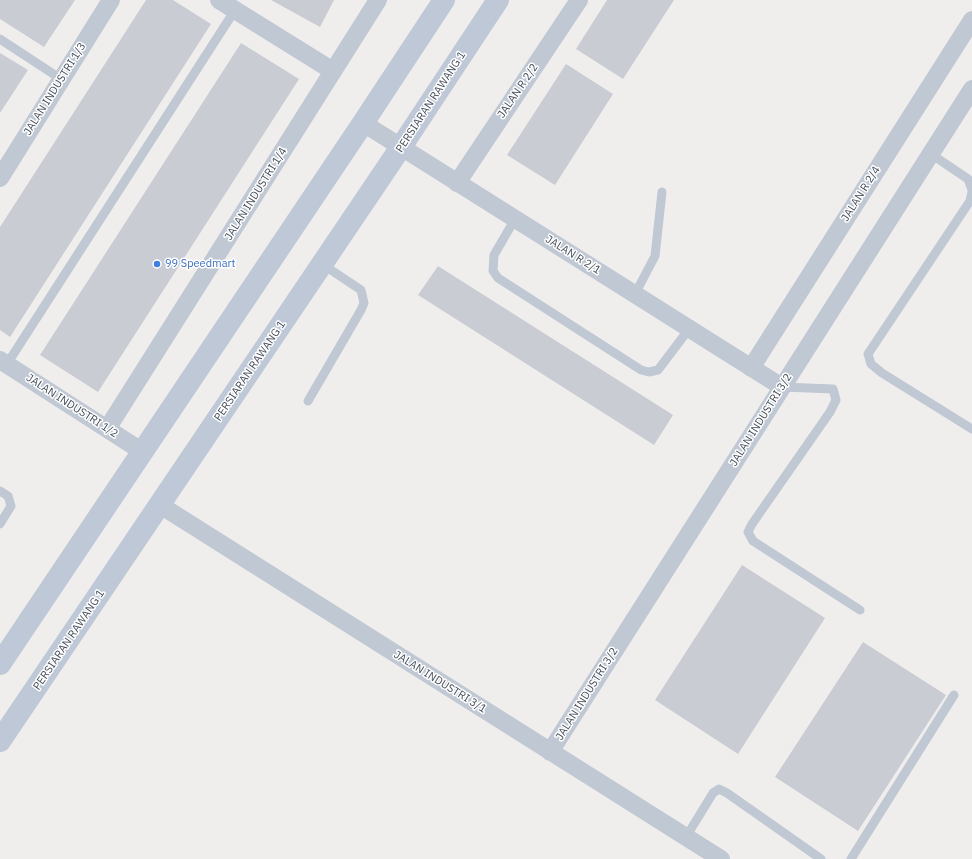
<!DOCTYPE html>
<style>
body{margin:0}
canvas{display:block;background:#f0eeed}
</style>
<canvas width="972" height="859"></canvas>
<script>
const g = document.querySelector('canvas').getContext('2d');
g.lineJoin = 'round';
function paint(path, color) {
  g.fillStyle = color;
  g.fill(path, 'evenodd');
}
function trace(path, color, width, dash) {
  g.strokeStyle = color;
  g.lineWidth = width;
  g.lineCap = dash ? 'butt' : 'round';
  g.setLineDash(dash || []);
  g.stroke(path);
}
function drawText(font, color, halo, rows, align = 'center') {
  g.font = font + ' "IBM Plex Sans",sans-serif';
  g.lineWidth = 3;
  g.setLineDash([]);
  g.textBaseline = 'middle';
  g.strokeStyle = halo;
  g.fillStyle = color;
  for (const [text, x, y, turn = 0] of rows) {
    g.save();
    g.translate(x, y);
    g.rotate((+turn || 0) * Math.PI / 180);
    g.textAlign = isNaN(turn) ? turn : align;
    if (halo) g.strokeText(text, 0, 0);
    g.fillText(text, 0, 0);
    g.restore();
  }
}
paint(new Path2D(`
 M0,0H75L44,47L0,19Z
 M146,0H173L211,24L10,337L0,330V227Z
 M271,0H334L320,27Z
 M607,0H674L623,79L576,49Z
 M241,43L299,79L98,392L40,355Z
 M0,53L28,70L0,113Z
 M566,64L613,94L555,185L507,155Z
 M438,266L673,415L654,445L418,295Z
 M742,565L825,618L738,754L655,700Z
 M863,642L946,695L858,831L775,777Z`), '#c9ccd3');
trace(new Path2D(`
 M0,39L61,79
 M931,154L968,179L972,190
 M972,192L970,201L868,354L871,364L882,373L972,429
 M515,219L494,255L493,271L498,278L641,370L649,372L658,370L689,329
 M635,294L655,256L662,192
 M7,364L235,10
 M782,387L833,389L836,400L830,412L752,524L748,532L753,541L860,610
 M308,401L361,310L364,303L361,290L322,264
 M0,491L8,496L11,506L0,524
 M686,837L713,793L719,789L727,793L821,859
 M851,859L954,695`), '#c0c8d3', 9);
trace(new Path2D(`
 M219,0L333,71
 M363,123L782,387
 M0,178L111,0
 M457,183L579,0
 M0,360L143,452
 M751,368L972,20
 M107,429L378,0
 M160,505L721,859
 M550,752L972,89`), '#c0c8d3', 18);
trace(new Path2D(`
 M0,664L363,123L444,0
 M0,741L401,147L498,0`), '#bfc8d7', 22);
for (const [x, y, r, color] of [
 [157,264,4,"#3f7fe0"]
]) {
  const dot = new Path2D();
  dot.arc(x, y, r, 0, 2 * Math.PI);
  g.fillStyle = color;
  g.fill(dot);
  trace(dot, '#fff', 1.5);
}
drawText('11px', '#454e5b', '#fff', [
 ["JALAN INDUSTRI 1/3",55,89,-58],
 ["JALAN R 2/2",518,91,-56],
 ["PERSIARAN RAWANG 1",431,102,-57],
 ["JALAN INDUSTRI 1/4",256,194,-58],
 ["JALAN R 2/4",861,194,-58],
 ["JALAN R 2/1",573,255,32],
 ["PERSIARAN RAWANG 1",250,371,-56],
 ["JALAN INDUSTRI 1/2",72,406,33],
 ["JALAN INDUSTRI 3/2",761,420,-58],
 ["PERSIARAN RAWANG 1",69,640,-56],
 ["JALAN INDUSTRI 3/1",440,682,32],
 ["JALAN INDUSTRI 3/2",587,694,-58]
]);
drawText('11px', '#366cbe', '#fff', [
 ["99 Speedmart",165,264]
], 'left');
</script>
